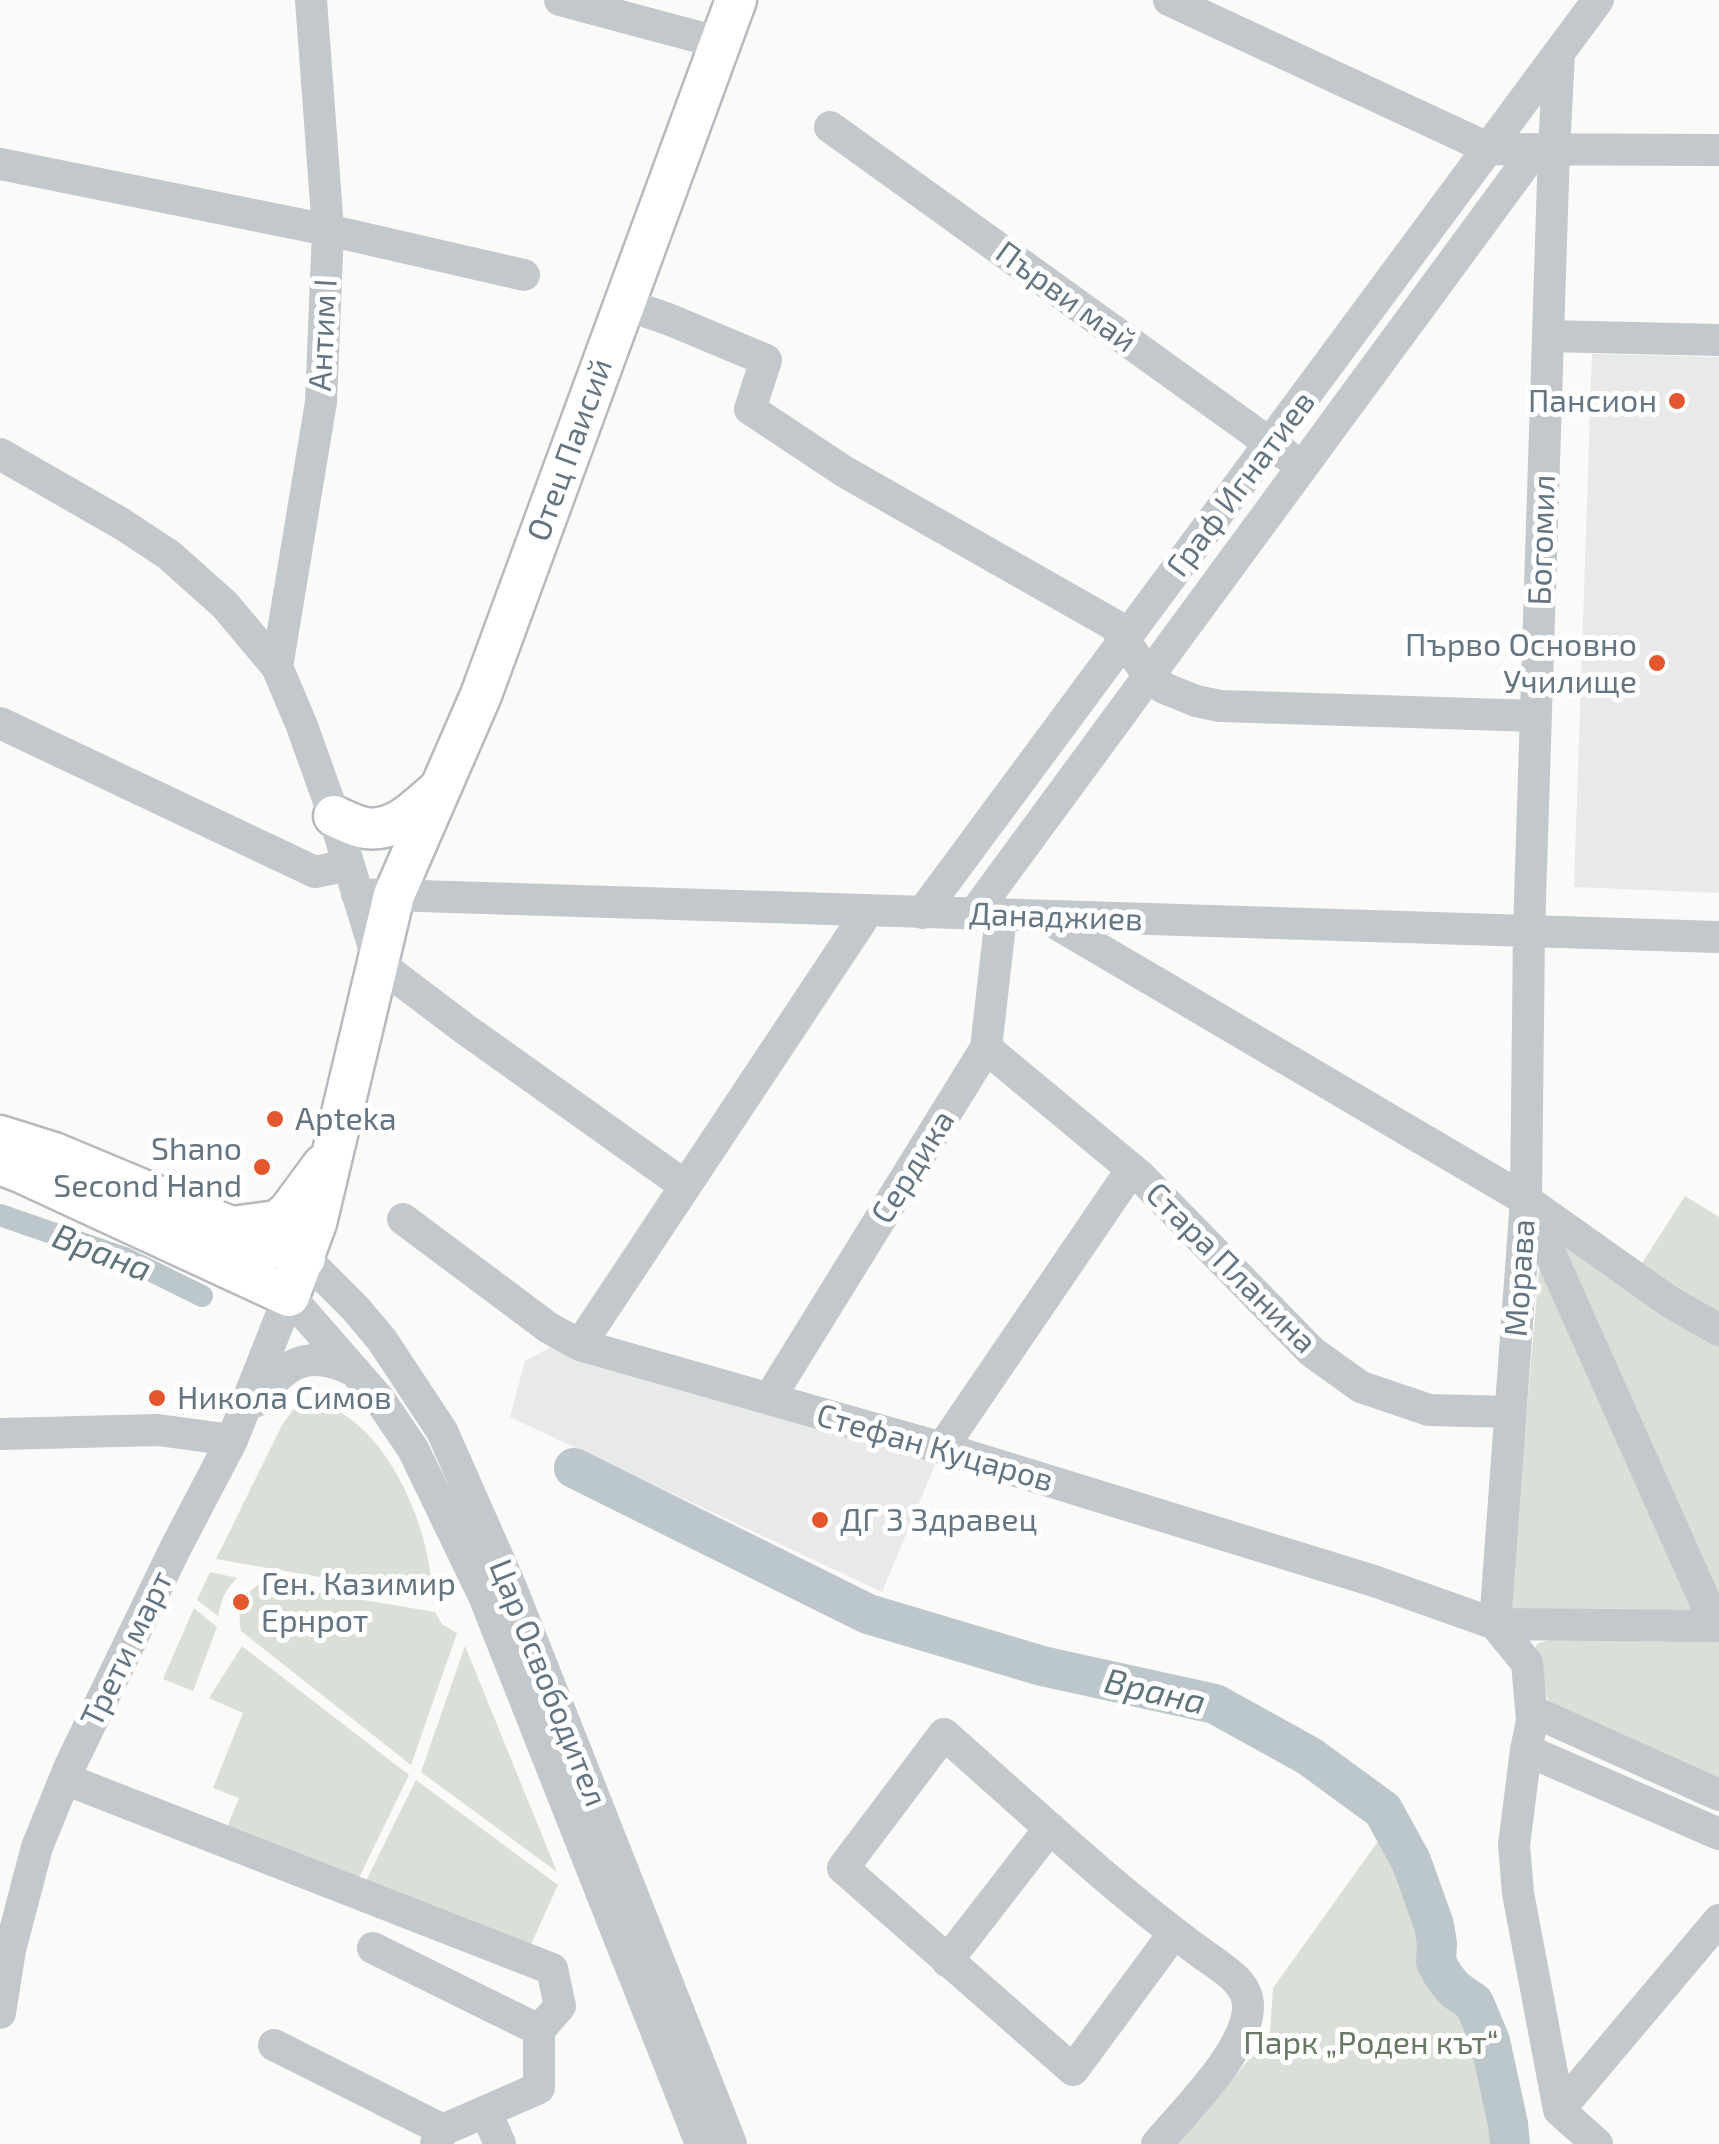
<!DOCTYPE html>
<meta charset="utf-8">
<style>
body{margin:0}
canvas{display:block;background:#fafaf8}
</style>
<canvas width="1719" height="2144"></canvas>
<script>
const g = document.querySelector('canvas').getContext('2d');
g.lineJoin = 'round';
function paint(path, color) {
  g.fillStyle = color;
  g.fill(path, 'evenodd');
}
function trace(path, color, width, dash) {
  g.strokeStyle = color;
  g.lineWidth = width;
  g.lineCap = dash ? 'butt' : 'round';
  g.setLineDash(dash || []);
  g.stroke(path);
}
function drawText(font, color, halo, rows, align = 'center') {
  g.font = font + ' "Exo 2",sans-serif';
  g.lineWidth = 10;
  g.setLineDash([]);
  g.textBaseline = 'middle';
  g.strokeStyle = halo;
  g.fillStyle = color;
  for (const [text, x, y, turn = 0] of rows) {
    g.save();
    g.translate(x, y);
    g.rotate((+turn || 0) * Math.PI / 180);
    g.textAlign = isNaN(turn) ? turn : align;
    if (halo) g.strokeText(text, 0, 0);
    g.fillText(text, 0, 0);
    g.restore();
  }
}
paint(new Path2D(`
 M1592,354L1719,357V893L1574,887Z
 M567,1338L942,1448L882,1592L510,1417L525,1361Z`), '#e8e9e9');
paint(new Path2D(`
 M1685,1196L1719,1217V1314L1639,1268Z
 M1546,1220L1719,1337V1613Z
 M1540,1258L1701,1615L1506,1611L1526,1419Z
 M305,1403C373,1403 421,1507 429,1565C431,1575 430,1586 429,1596L216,1559L282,1425L293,1410Z
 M210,1572L237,1578C225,1590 221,1600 218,1616L197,1600Z
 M261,1583L435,1612L442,1624L457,1633L411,1765L241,1631C237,1610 243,1594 261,1583Z
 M194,1608L217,1627L193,1691L163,1679Z
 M1719,1634V1786L1552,1714L1534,1653L1537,1644L1548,1640Z
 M242,1646L409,1775L355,1886L227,1827L239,1798L213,1788L243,1713L209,1698Z
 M465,1646L557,1872L421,1772Z
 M416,1780L558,1885L528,1951L362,1889Z
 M1389,1826L1408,1864L1488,2058L1512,2144H1178L1270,2034L1273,1988Z`), '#dadfd7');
trace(new Path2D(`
 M0,1215L127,1259L202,1296`), '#bbc7cb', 22);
trace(new Path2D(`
 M574,1468L868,1614L1042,1666L1215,1704L1309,1756L1383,1810L1411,1861L1434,1925L1437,1943L1436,1962L1443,1975L1454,1989L1474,2003L1490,2041L1508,2124L1510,2144`), '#bbc7cb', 40);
const major = new Path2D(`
 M334,816C344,820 355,827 366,828C396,832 417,808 438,790
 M0,1136L54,1153L305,1258
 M0,1164L23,1173L289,1296L316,1223L394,895L481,695L736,0
 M232,1227L277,1221L289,1211L323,1165`);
trace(major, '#b5babe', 45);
trace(new Path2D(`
 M560,0L721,43
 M1169,0L1490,149L1719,150
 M830,127L1286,455
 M0,164L328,230L524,275
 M624,304L668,319L766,360L750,409L845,472L1114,625L1148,675L1164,688L1196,701L1220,706L1536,716
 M1548,336L1719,340
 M0,454L122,524L169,555L225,605L277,667L302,726L332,810L379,964L465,1029L684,1185
 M277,667L321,402L328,230L311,0
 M0,723L315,872L349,865
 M357,894L1719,937
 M922,913L1598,0
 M973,915L1536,149
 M1050,920L1526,1200L1670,1302L1719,1330
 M986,1048L1139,1175L1312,1352L1361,1387L1429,1410L1510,1412
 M1528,1204L1716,1626
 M403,1219L549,1328L580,1345L942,1448L1374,1581L1495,1624L1719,1626
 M305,1258L355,1308L382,1340L442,1431L510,1585L731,2144
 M580,1345L868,911
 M769,1399L986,1048L1001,916
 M254,1402C287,1364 304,1347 355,1371
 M0,1434L158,1430L232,1440
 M942,1448L1132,1169
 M1495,1624L1526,1200L1529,931L1554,149L1559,54
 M1495,1624L1527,1663L1532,1721L1526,1750L1514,1845L1518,1893L1559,2110L1597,2144
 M1532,1711L1719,1795
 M1526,1750L1719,1834
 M65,1779L552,1969L560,2006L539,2030V2088L443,2130L436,2144
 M373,1948L539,2030
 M947,1961L1050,1828
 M0,2013L10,1950L37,1847L70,1766L175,1549L232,1440L289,1296L379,1399L413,1449L484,1596L701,2144
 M274,2045L443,2130
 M1559,2110L1719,1920
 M486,2112L500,2144
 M1157,2144C1184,2112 1248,2049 1248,2007C1249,1981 1218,1966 1200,1952C1110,1886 1028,1808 944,1734L843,1868L1073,2070L1174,1933`), '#c3c8cc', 32);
trace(major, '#fff', 40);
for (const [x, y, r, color] of [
 [1677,401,10,"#e4572e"],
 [1657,663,10,"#e4572e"],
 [275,1119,10,"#e4572e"],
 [262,1167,10,"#e4572e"],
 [157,1398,10,"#e4572e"],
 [820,1520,10,"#e4572e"],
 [241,1602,10,"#e4572e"]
]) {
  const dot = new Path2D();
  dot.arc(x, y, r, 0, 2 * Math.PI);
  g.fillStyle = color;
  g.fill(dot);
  trace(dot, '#fff', 4);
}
drawText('32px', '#657683', '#fff', [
 ["Първи май",1066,297,36],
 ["Антим I",323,335,-87],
 ["Отец Паисий",570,450,-70],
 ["Граф Игнатиев",1241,484,-53],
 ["Богомил",1542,540,-88],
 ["Данаджиев",1056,917,2],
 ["Сердика",913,1167,-58],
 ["Стара Планина",1231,1268,45],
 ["Морава",1520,1278,-86],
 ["Стефан Куцаров",935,1448,16],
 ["Трети март",127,1649,-64],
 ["Цар Освободител",548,1683,68]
]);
drawText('32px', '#657683', '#fff', [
 ["Пансион",1657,401,"right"],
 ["Първо Основно",1637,645,"right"],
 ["Училище",1637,682,"right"],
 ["Apteka",295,1119],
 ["Shano",242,1149,"right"],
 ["Second Hand",242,1186,"right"],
 ["Никола Симов",177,1398],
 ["ДГ 3 Здравец",840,1520],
 ["Ген. Казимир",261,1584],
 ["Ернрот",261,1621]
], 'left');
drawText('32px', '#687a64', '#fff', [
 ["Парк „Роден кът“",1371,2043]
]);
drawText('italic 35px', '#60757c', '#fff', [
 ["Врана",102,1253,21],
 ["Врана",1155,1692,13]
]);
</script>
